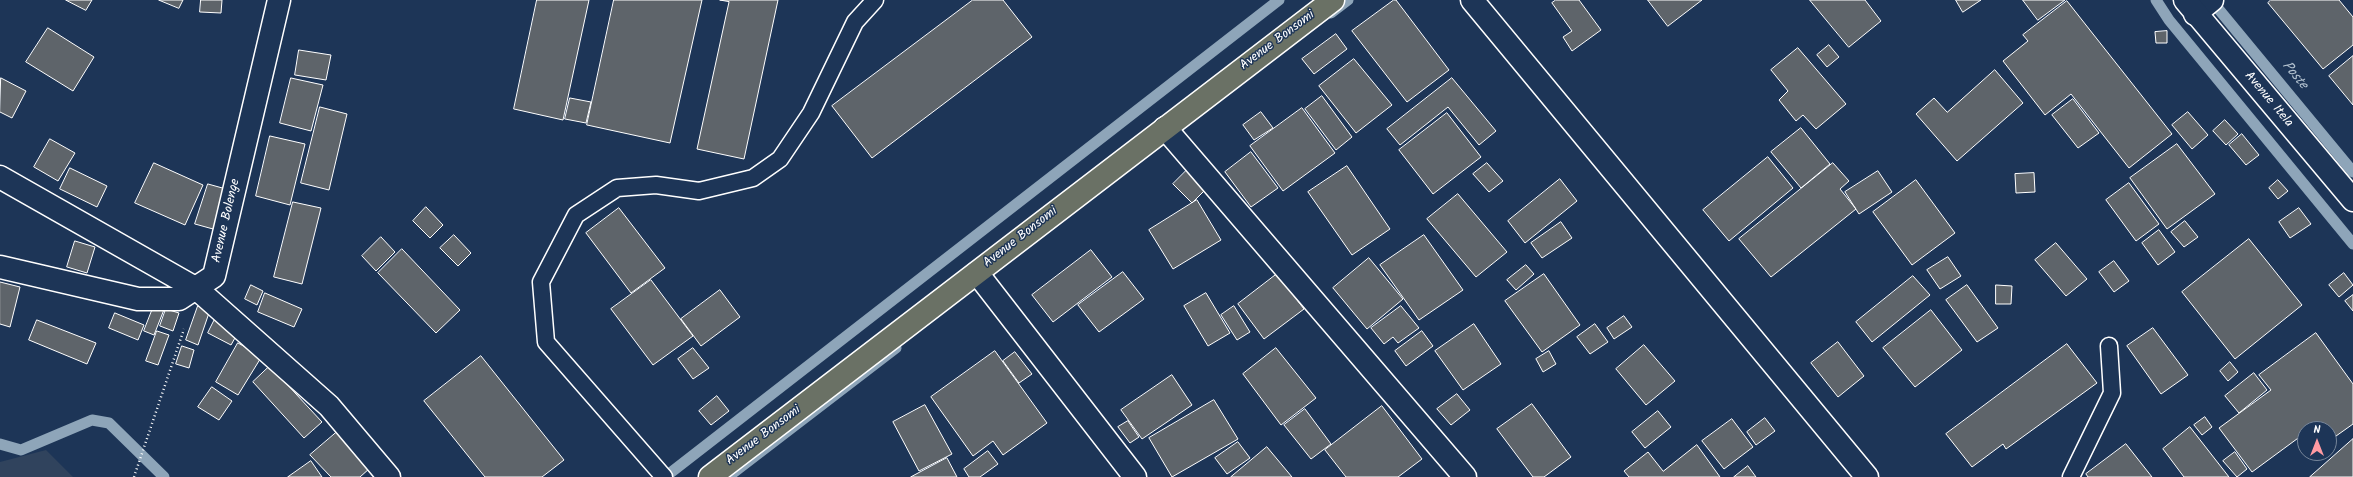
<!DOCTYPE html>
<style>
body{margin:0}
#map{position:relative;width:2353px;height:477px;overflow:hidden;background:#1d3557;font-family:Kalam,sans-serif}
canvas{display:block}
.north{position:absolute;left:2297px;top:421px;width:40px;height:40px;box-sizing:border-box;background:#1d3557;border:1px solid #77869a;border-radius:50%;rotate:0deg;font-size:11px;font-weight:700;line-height:16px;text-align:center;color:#fff}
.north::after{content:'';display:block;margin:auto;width:14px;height:18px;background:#ff9aa2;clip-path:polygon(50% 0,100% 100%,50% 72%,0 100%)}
</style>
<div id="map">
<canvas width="2353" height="477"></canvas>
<div class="north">N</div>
</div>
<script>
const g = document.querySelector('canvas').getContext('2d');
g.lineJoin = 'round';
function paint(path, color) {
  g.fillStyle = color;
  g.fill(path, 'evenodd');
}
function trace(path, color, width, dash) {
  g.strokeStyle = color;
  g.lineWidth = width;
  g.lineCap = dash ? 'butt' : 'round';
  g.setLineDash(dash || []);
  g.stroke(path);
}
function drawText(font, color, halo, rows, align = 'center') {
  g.font = font + ' Kalam,sans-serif';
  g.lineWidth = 3;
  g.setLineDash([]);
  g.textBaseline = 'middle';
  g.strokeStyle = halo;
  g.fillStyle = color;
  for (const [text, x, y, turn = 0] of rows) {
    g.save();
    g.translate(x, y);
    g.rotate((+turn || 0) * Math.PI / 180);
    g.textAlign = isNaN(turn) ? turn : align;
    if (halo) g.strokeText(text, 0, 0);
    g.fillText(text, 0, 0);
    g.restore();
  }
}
paint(new Path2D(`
 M46,450L73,477H0V462Z`), '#30435d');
trace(new Path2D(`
 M2156,0L2169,20L2353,244
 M2211,0L2353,172
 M1331,13L1348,0
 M0,444L21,450L92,420L109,423L164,477
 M729,476L896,348
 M665,477L1279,0`), '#8ea5b9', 11);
const building = new Path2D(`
 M66,0H92L86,10Z
 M159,0H183L179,8Z
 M201,0H222L221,13L200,12Z
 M537,0H589L563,120L514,109Z
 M614,0H702L670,143L587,125Z
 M720,0H778L744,159L697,149L729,2Z
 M973,0H1003L1032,37L872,158L832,106Z
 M1394,0H1396L1449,70L1407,102L1352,31Z
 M1556,0H1579L1601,30L1572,51L1563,37L1572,31L1552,3Z
 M1648,0H1702L1668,26Z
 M1810,0H1865L1881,21L1849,47Z
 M1956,0H1981L1963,12Z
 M2023,0H2065L2038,20Z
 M2271,0H2339L2353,17V45L2323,69L2268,3Z
 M2067,1L2172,134L2129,168L2071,94L2045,115L2003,61L2028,41L2023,35Z
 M48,28L94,57L73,91L26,62Z
 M2167,31V43H2156L2155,32Z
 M1336,34L1347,49L1314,74L1302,59Z
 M1829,45L1839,57L1827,67L1817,55Z
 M1798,48L1846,104L1816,129L1803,115L1796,121L1779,100L1788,91L1771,70Z
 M299,50L331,55L326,80L295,75Z
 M2353,56V105L2329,76Z
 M1354,59L1392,105L1356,133L1319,86Z
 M1995,70L2023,103L1957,161L1916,114L1934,98L1947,112Z
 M1,78L26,91L12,118L0,112Z
 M291,78L323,85L311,131L280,123Z
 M1452,78L1496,131L1479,145L1448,107L1400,145L1387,129Z
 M1322,96L1352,137L1336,150L1305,109Z
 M570,98L591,102L586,123L565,119Z
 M2073,99L2099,133L2078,148L2052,115Z
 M320,107L347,114L329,190L301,183Z
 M1302,108L1335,153L1283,191L1250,146Z
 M1261,112L1273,128L1254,140L1243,125Z
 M2188,112L2208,135L2192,149L2172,125Z
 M1447,113L1481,157L1433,194L1399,150Z
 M2225,120L2238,134L2226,145L2213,131Z
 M1801,128L1830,164L1801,188L1771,152Z
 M2242,134L2259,155L2246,165L2229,145Z
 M270,136L305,144L290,205L256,196Z
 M50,139L75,153L58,181L34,167Z
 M2177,144L2215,194L2167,229L2130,178Z
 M1251,152L1278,188L1251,207L1225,172Z
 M1768,157L1793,188L1729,241L1703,210Z
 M154,163L203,185L185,225L135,203Z
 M1487,163L1503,181L1489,192L1473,174Z
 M1833,163L1849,181L1840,189L1856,209L1771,277L1739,239Z
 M1347,166L1390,229L1352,255L1308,192Z
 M70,168L107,186L97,207L60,189Z
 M1187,170L1206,189L1192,203L1173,184Z
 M1878,171L1892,192L1859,214L1845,192Z
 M2034,173L2035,192L2016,193L2015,174Z
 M1560,179L1577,201L1525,243L1508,221Z
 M1916,180L1955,233L1912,265L1873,212Z
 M2278,180L2288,191L2278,199L2269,188Z
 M2129,183L2159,224L2136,241L2106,200Z
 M208,184L226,189L213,229L195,224Z
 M1458,194L1507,252L1476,277L1427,219Z
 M1197,200L1221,240L1173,269L1149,230Z
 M293,202L321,208L302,284L274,277Z
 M426,207L443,225L430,238L413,221Z
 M619,208L665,268L631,293L586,233Z
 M2299,208L2311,224L2290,238L2279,222Z
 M2185,221L2198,237L2184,247L2171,232Z
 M1561,222L1572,238L1542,258L1531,243Z
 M2159,230L2175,252L2158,265L2142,243Z
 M454,235L471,253L458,266L440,248Z
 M1424,235L1463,290L1419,320L1380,265Z
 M381,237L395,252L376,271L362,256Z
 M2249,239L2302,305L2235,359L2182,292Z
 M75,241L95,247L87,273L67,267Z
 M2056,243L2087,279L2066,296L2035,260Z
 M402,249L460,310L436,333L378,273Z
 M1091,250L1112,277L1053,322L1032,295Z
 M1948,257L1961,276L1940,289L1927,270Z
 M1369,258L1403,299L1367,329L1333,288Z
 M2114,261L2129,281L2114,292L2099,272Z
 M1526,265L1534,274L1516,290L1507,280Z
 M1123,272L1144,299L1099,332L1078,305Z
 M2344,273L2353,285L2339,297L2329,285Z
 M1277,274L1304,309L1264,339L1238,304Z
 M1544,274L1580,325L1542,352L1505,301Z
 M1913,276L1930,295L1872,342L1856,322Z
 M651,280L693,336L653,365L611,309Z
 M0,282L20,287L10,327L0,324Z
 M251,285L263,291L257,305L245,299Z
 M1967,285L1998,328L1977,342L1946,300Z
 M1996,285L2012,286L2011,304H1996Z
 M720,290L740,317L701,346L681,319Z
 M265,293L302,309L294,327L258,312Z
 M1206,293L1230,333L1208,346L1184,306Z
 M2353,295V311L2345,301Z
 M155,303L165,307L154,335L144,331Z
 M198,306L210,310L198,345L186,340Z
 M1234,306L1250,332L1237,340L1221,315Z
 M1401,306L1419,328L1398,343L1393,337L1384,344L1371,328Z
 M166,309L179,313L173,331L160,326Z
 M1931,310L1962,350L1915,387L1883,348Z
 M115,313L144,325L138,340L109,328Z
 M1624,316L1632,327L1614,339L1607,328Z
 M216,317L240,329L231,345L208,333Z
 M37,320L96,343L87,364L29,340Z
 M1474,324L1501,364L1463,390L1435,351Z
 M1595,324L1608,342L1590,354L1577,337Z
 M2153,328L2188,375L2161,394L2127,346Z
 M157,331L169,335L158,365L146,361Z
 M1422,331L1433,346L1406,366L1395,351Z
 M2316,333L2353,384V424L2329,441V429H2305V433L2252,472L2219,428L2271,390L2259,375Z
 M1838,342L1864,376L1838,397L1811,363Z
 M238,343L262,356L238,395L216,382Z
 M2067,344L2097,383L2006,449L2003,444L1972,467L1946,434Z
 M1644,345L1675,381L1646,405L1616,369Z
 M182,346L194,350L189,368L176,364Z
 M693,348L709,368L693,379L678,359Z
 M1276,348L1316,398L1281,425L1243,374Z
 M995,351L1047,423L1003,455L993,441L973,456L931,397Z
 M1549,351L1556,364L1543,372L1536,359Z
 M1015,352L1032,374L1019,383L1003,361Z
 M481,356L564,460L542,477H485L424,401Z
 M2230,362L2238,372L2228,381L2220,371Z
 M270,366L322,422L304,438L253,382Z
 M2254,373L2267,390L2239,413L2225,396Z
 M1172,375L1192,405L1142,439L1121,410Z
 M212,387L232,401L219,420L198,407Z
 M1457,394L1470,410L1451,425L1437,409Z
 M717,396L729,411L711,425L699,411Z
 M1214,400L1238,439L1172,477L1149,438Z
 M1532,404L1571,457L1544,477H1533L1497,429Z
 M925,405L952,454L919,471L893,422Z
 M1382,406L1422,459L1398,477H1346L1325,450Z
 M1305,409L1331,444L1311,459L1284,425Z
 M1658,411L1671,427L1645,448L1632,432Z
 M2205,417L2212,427L2202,435L2194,425Z
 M1765,418L1775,431L1756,445L1747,432Z
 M1732,419L1753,447L1724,469L1702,441Z
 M1128,421L1139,437L1130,443L1118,427Z
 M2190,427L2229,477H2184L2163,449Z
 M337,432L370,468L360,477H331L310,455Z
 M2353,439V477H2310Z
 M1238,442L1250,458L1227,474L1215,458Z
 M2126,444L2152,477H2088L2086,474Z
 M1697,445L1720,477H1629L1624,471L1648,452L1663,471Z
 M1267,447L1292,477H1231Z
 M988,451L998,464L980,477H969L964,469Z
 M2235,452L2247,469L2237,477L2223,461Z
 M947,458L957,477H911Z
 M311,461L322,477H288Z
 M1748,466L1756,477H1734Z`);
paint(building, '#5e646a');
trace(building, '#fff', 1);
const lane = new Path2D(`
 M664,477L546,342L541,282L576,215L617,188L656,185L699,191L753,178L780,159L811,113L855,22L875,0
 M2071,477L2112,393L2109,346`);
const street = new Path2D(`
 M1472,0L1867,477
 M2195,14L2212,0
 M1165,128L1465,477
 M0,177L197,289L329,406L389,477
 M0,267L138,299H179L214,276L279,0
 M977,273L1135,477`);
const secondary = new Path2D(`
 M2185,0L2353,200`);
const primary = new Path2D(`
 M710,477L1333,0`);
trace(lane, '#fff', 19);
trace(street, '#fff', 25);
trace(secondary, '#fff', 25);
trace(primary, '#fff', 25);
trace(new Path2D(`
 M134,477L184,329`), '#fff', 2.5, [1, 3]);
trace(lane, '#1d3557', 16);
trace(street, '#1d3557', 22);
trace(secondary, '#1d3557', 22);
trace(primary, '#6a7165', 22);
drawText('13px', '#fff', '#1d3557', [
 ["Avenue Bonsomi",1278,41,-37],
 ["Avenue Itela",2268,100,50],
 ["Avenue Bolenge",227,221,-77],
 ["Avenue Bonsomi",1021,238,-38],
 ["Avenue Bonsomi",764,436,-37]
]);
drawText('italic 14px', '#b4c3d1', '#1d3557', [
 ["Poste",2294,76,50]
]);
</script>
